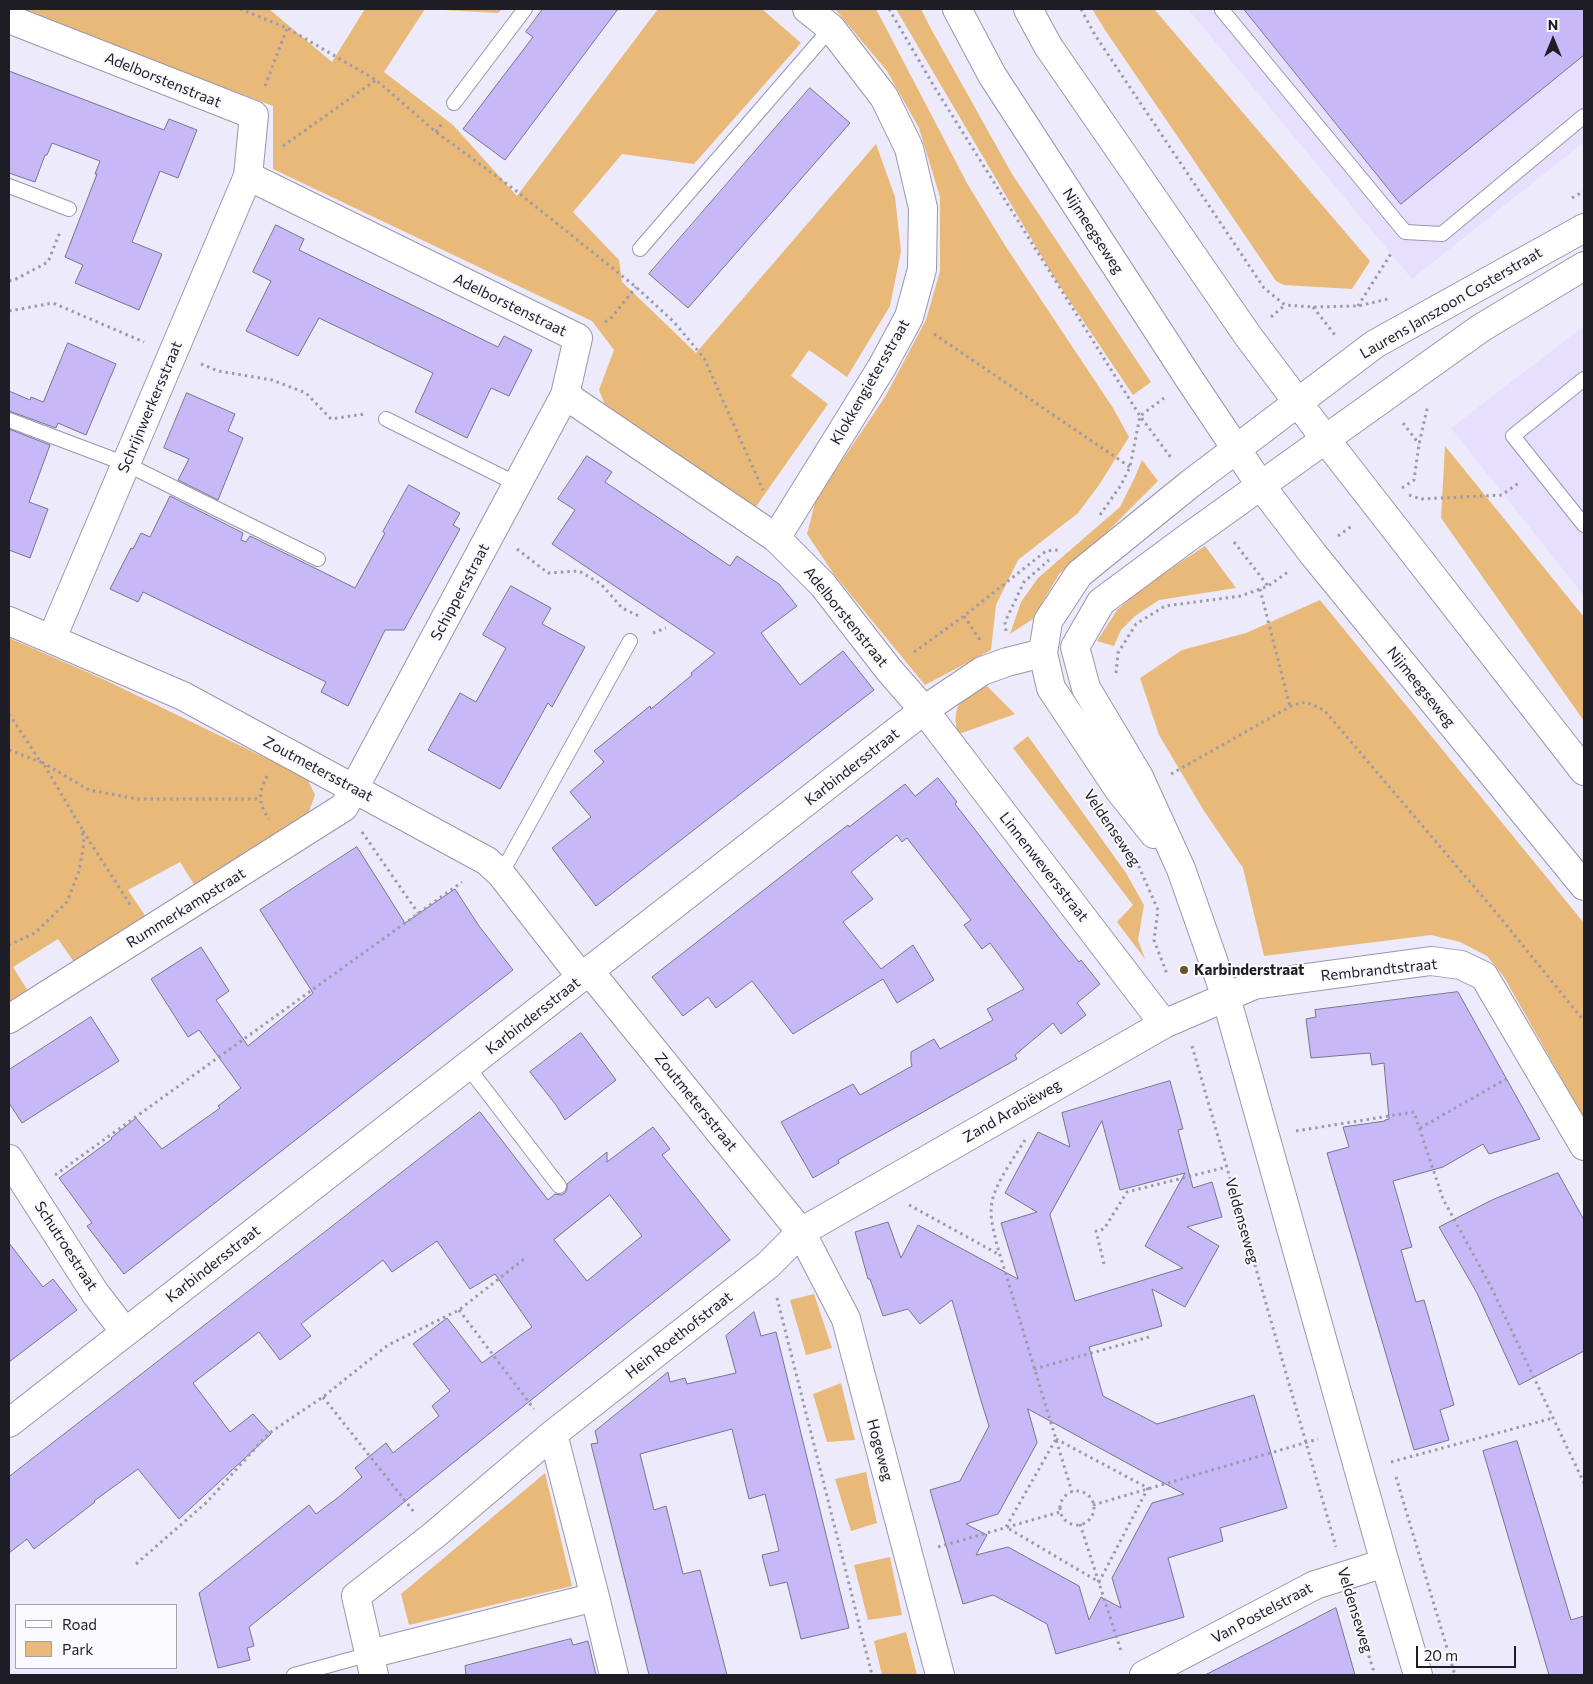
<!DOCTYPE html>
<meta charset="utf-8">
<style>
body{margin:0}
#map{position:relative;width:1593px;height:1684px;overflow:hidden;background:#edeafc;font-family:Commissioner,sans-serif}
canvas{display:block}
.frame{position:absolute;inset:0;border:10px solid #1e1d25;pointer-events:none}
.legend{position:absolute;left:15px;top:1604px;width:162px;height:65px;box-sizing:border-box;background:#faf9fd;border:1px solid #a2a1a7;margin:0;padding:6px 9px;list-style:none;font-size:15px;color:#1e1d25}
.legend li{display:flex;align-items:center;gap:10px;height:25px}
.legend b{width:25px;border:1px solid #a2a1a7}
.north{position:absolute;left:1528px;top:15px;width:50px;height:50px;-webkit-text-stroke:4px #faf9fd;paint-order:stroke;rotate:0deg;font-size:14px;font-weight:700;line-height:20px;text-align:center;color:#1e1d25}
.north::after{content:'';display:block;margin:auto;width:18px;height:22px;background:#1e1d25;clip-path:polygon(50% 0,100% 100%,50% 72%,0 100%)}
.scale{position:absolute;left:1416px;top:1646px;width:100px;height:22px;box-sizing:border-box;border:2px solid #1e1d25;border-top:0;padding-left:6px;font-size:15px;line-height:18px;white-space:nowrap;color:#1e1d25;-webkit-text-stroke:4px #faf9fd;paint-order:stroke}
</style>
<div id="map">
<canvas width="1593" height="1684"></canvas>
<div class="frame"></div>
<ul class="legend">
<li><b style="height:6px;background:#fff"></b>Road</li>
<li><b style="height:14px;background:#e9b979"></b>Park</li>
</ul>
<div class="north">N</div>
<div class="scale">20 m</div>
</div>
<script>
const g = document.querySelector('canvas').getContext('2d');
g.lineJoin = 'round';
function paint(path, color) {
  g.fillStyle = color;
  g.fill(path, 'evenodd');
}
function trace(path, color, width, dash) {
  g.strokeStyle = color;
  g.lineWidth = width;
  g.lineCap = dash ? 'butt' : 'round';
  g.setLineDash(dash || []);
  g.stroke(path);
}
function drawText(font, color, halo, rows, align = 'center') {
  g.font = font + ' Commissioner,sans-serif';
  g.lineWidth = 4;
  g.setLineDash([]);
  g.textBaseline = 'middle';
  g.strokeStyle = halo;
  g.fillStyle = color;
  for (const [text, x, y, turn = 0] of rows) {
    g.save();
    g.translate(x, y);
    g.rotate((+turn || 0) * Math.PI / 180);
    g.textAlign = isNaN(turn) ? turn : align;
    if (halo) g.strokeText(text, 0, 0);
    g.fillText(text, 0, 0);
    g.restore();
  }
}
paint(new Path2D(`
 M1188,9H1584V142L1412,279Z
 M1584,326V596L1451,428Z`), '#e6e0fe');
paint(new Path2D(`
 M18,9H269L332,62L365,9H502L498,13L425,9L384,72L453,125L517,196L658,9H762L801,43L694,164L622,154L573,212L619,260L622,282L696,353L876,144L895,197L901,251L890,306L847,377L809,350L791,376L828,404L755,508L606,407L599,390L614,350L592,321L273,169V106Z
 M835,9H876L968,185L1006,247L1113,408L1129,437L1099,485L1078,513L1018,560L996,605L991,650L925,685L833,573L807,534L816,499L885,397L926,320L940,271V197L919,128L887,71Z
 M896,9H921L930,27L1012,174L1151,382L1133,395L1055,279Z
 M1092,9H1154L1370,261L1352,289L1284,285L1276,281L1105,30Z
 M1445,446L1584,617V721L1441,518Z
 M1142,460L1158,481L1095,544L1059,574L1042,603L1039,615L1010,634L1021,602L1038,578L1120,507L1135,477Z
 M1205,546L1236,588L1159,600L1135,616L1121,630L1114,646L1097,641L1117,610L1149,583Z
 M1320,600L1584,923V1118L1504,977L1487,956L1460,942L1431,935L1264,956L1243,868L1204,811L1159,735L1140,678L1182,650L1246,633Z
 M9,638L103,679L307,778L315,795L308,814L195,886L180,862L128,890L146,917L74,962L58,939L13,967L28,991L9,1003Z
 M986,685L1015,714L959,734C954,724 954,709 962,700C967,694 979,689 986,685Z
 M1028,736L1126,873L1144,905L1138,940L1145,959L1117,922L1133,905L1013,748Z
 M814,1294L832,1348L806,1355L790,1300Z
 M841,1383L855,1440L827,1442L813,1394Z
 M866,1472L877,1523L851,1531L835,1479Z
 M545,1473L572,1586L409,1625L401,1594Z
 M890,1557L902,1615L868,1620L854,1565Z
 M906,1632L917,1675H882L874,1641Z`), '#e9b979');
const building = new Path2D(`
 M543,9H618L505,160L463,129L533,37L526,32Z
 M1244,9H1584V55L1401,204Z
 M9,71L164,130L169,119L197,130L178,178L160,171L132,242L162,254L139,310L75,283L83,265L65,257L97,174H95L100,161L52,143L47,155H45L35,182L9,173Z
 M810,88L850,123L688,308L649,274Z
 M276,225L304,239L299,250L365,282L498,347L504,336L532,350L509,396L491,388L467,438L415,412L433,373L365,340L319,318L298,356L246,331L271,281L253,272Z
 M68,343L116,364L86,435L58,423L56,428L9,411V391L30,400L31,397L43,402Z
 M187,393L235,414L228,431L243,438L218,500L178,480L189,459L164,448Z
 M9,429L50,445L29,502L48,509L30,558L9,550Z
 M587,456L612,472L605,482L699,545L730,566L737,556L779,584L797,606L761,633L800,685L843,651L874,690L596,906L552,848L591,817L570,792L604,762L594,751L650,706L651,709L692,675L691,673L715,653L552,544L575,510L558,499Z
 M409,485L460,513L453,525L460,529L404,630H385L348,706L321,692L326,682L172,606L143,592L138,602L110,589L131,548L133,549L141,533L150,537L170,496L243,533L241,540L246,542L250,536L355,588L385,533L383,532Z
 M511,586L551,608L542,624L585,647L552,707L548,703L500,789L428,750L460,693L476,702L506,648L483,635Z
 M938,778L957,802L955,804L1060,939L1079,962L1081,960L1100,984L1077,1003L1086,1015L1061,1034L1053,1023L1015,1055L1017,1059L838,1160L839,1163L813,1178L781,1122L853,1084L860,1095L912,1066L911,1062V1052L934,1039L940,1049L993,1020L987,1009L1024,989L990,943L982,949L964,925L971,920L907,838L902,842L897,835L851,872L873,899L843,922L881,969L913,945L934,980L897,1003L883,979L793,1034L752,981L716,1008L708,997L683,1016L652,977L823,844L848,825L849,827L905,784L915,796Z
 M357,847L405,923L455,889L479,926L513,970L124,1274L87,1226L92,1223L59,1178L112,1139L111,1138L136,1118L162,1149L220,1108L218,1106L241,1088L199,1030L188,1037L151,979L201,947L229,991L216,1000L248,1046L313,993L260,910Z
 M1458,992L1540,1139L1489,1154L1483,1144L1443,1167L1393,1181L1412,1247L1401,1250L1416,1302L1424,1300L1454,1405L1440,1410L1449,1440L1414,1450L1327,1153L1349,1147L1343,1127L1385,1121V1120L1389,1119L1384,1063L1372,1065L1370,1053L1311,1058L1306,1019L1316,1017L1315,1010Z
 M91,1017L119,1061L22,1123L9,1103V1070Z
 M581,1033L616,1080L565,1120L556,1105L530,1072Z
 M1170,1081L1183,1129L1178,1130L1193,1188L1212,1182L1222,1217L1187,1227L1219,1246L1185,1307L1152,1289L1162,1326L1089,1347L1103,1396L1157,1424L1254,1395L1287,1508L1220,1528L1223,1541L1168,1558L1184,1617L1056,1654L1047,1624L1020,1609L993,1595L963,1604L930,1490L960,1481L989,1426L982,1404L952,1300L920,1324L908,1309L883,1316L870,1279H868L855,1232L888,1222L901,1258L918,1225L1018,1279L1001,1223L1037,1212L1005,1193L1038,1132L1070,1147L1062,1113ZM1102,1121L1120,1190L1185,1173L1145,1246L1183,1268L1075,1301L1050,1215ZM1028,1409L1184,1494L1152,1503L1112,1578L1121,1608L1101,1597L1089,1620L1079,1586L1008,1547L976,1555L987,1535L966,1524L998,1514L1037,1443Z
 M480,1112L548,1200L555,1194L561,1195L565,1193L567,1189V1184L607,1152V1162L653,1127L670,1149L662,1155L730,1240L249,1627L254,1646L247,1648L250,1660L218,1668L199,1593L309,1505L316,1514L340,1496L362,1477L355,1468L386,1443L393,1453L439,1416L432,1406L450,1391L413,1344L447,1318L482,1363L532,1327L495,1274L470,1289L437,1241L392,1272L383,1260L301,1324L311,1336L280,1360L259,1332L193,1383L230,1432L253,1414L271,1434L179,1519L138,1469L94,1501L95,1502L34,1549L27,1539L9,1553V1477ZM610,1195L642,1236L587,1281L554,1240Z
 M1558,1173L1584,1220V1351L1519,1385L1477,1293L1439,1227L1492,1200Z
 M9,1243L43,1287L53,1279L77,1310L9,1362Z
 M754,1312L761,1336L776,1332L849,1628L801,1639L787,1582L770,1586L762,1555L779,1551L772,1522L765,1494L749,1499L732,1429L640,1454L654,1510L666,1506L683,1574L700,1570L727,1675H649L591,1444L598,1443L595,1431L668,1372L670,1382L685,1378L687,1384L736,1373L726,1336Z
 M1517,1441L1571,1620L1584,1616V1675H1549L1483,1451Z
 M1336,1608L1355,1675H1205L1268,1643Z
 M571,1639L573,1645L588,1641L596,1675H466L465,1666Z`);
paint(building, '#c7b9f8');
trace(building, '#797589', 1);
const service = new Path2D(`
 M1223,9L1222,10L1405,232L1442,234L1584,116
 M454,103L525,9
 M9,186L69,209
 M640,249L831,28
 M1584,379L1513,436L1584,525
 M386,419L517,484
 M9,420L126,464L318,559
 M501,874L630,641
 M467,1066L559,1186
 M294,1675L370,1654`);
const minor = new Path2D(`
 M9,19L254,115L248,176L578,338L565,395L776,538L823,585L889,670L924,710L1164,1024
 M776,538L882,367L909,317L922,269L923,208L909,148L884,97L831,28L807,9
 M9,621L183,696L487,861L501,874L582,978
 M52,638L248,176
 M590,972L801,1232L846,1319L940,1675
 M9,1019L344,807L565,395
 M9,1159L95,1293L125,1332
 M9,1423L924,710L982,671L1007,662L1043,653
 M595,1597L614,1675
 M370,1654L595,1597L553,1434
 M374,1675L356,1596L433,1536L553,1434L768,1265L801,1232L1164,1024L1254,985L1431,961L1461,965L1484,976L1584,1146
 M1144,1675L1315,1585L1385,1563`);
const tertiary = new Path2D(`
 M1154,834L1119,790L1051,688L1043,653L1048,621L1079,574L1190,484L1375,344L1584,228
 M1418,1675L1385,1563L1226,997L1181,869L1139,777L1086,688L1075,647L1101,602L1186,539L1481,328L1584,266`);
const secondary = new Path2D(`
 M957,9L992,75L1190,380L1261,486L1313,554L1584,886
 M1028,9L1048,46L1248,336L1326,440L1584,771`);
trace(service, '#9b96ab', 16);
trace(minor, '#9b96ab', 30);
trace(tertiary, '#9b96ab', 30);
trace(secondary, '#9b96ab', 30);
trace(new Path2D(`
 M240,9L287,28L376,80L436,132L515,190L636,287L674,322L704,358L763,490
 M889,9L935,88L1140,416L1172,459
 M1081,9L1095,35L1264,288L1285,305L1313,307L1358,306L1388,299
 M265,86L287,28
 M436,132L443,122
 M283,146L376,80
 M1572,198L1584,191
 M9,281L16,279L48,262L60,232
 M1358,306L1392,252
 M1313,307L1335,335
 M9,311L53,303L144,342
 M1271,317L1285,305
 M605,322L612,317L636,287
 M934,334L1130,467
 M201,364L218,371L272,380L306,393L331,419L364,414
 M1403,423L1419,444
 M1402,488L1414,480L1419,444L1428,405
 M1409,495L1421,499L1502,495L1520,482
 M1100,515L1121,485L1130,467L1140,416L1164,398
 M1338,536L1353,525
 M1234,542L1268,586
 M517,549L548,573L579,571L601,584L622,608L641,617
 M1260,589L1290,707
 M964,616L980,640
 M1006,631L1005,622L1024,582L1049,560
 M653,633L666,628
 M914,652L964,616L1046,551L1058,550
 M1116,673L1118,653L1136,624L1165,606L1241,596L1268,586L1288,572
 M9,714L40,761L89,790L137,799H259
 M9,750L43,763L82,829L84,843L79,871L67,902L35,933L9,945
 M1171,774L1293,705L1306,702L1324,710L1499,916L1584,1021
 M267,776C258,794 258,802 269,819
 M83,831L131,906
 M362,832L418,913
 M1136,860L1158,910L1154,940L1167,974
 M1192,1046L1336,1547
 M1420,1128L1508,1078
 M1296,1131L1414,1112L1443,1199L1490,1285L1584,1483
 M1025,1140C1015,1156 995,1184 992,1202C989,1216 994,1232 997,1245L1072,1492
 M55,1175L462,882
 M909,1205L1000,1255
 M1104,1264L1096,1231L1104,1229L1127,1192L1227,1167
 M777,1298L872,1675
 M459,1310L534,1409
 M1034,1369L1149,1337
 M323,1397L414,1512
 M1056,1439L1148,1488L1099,1582L1006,1527Z
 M1391,1462L1553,1418
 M1396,1477L1455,1675
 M1060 1508a17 17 0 1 1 34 0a17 17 0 1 1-34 0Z
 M1093,1505L1318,1439
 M1080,1524L1122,1654
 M938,1547L1060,1512
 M136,1564L207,1502L268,1434L323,1397L388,1345L459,1310L524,1259
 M1353,1606L1375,1675`), '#9d9ba9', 3, [2.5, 4]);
trace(service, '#fff', 14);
trace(minor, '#fff', 28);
trace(tertiary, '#fff', 28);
trace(secondary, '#fff', 28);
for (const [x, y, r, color] of [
 [1184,970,5,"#6f5025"]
]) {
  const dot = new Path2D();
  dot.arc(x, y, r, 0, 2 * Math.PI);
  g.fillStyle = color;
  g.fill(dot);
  trace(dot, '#faf9fd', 2);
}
drawText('15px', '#1e1d25', '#faf9fd', [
 ["Adelborstenstraat",163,80,22],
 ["Nijmeegseweg",1093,231,57],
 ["Laurens Janszoon Costerstraat",1451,303,-30],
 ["Adelborstenstraat",510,305,26],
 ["Klokkengietersstraat",870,382,-60],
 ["Schrijnwerkersstraat",150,407,-67],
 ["Schippersstraat",460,592,-62],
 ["Adelborstenstraat",846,617,51],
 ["Nijmeegseweg",1421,687,51],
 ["Karbindersstraat",852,767,-38],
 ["Zoutmetersstraat",318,769,28],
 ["Veldenseweg",1112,828,56],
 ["Linnenweversstraat",1044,867,52],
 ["Rummerkampstraat",186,908,-32],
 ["Rembrandtstraat",1379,970,-6],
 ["Karbindersstraat",533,1016,-38],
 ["Zoutmetersstraat",696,1102,51],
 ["Zand Arabiëweg",1012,1111,-30],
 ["Veldenseweg",1242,1221,74],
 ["Schutroestraat",66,1246,57],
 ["Karbindersstraat",213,1264,-38],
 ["Hein Roethofstraat",679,1335,-38],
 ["Hogeweg",880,1450,75],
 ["Veldenseweg",1355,1610,73],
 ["Van Postelstraat",1262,1613,-28]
]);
drawText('bold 15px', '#1e1d25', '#faf9fd', [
 ["Karbinderstraat",1194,970]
], 'left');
</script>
